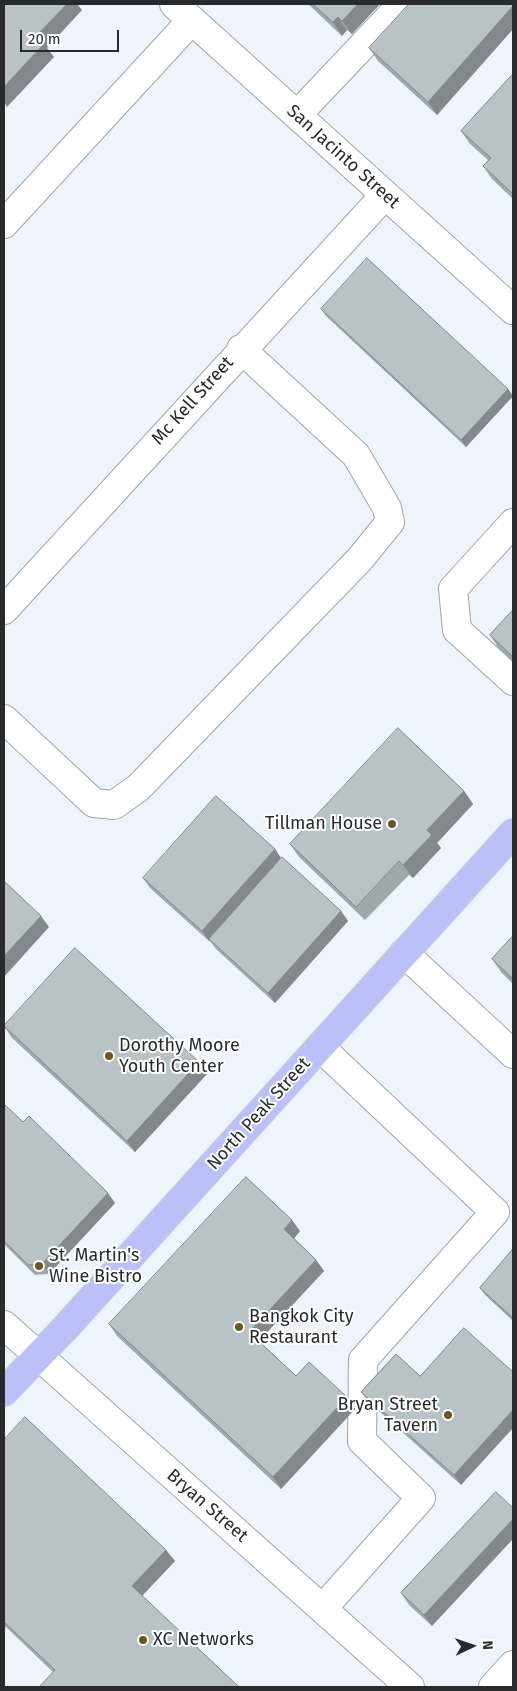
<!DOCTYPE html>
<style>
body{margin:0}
#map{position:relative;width:517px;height:1691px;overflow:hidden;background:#edf4fb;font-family:"Fira Sans",sans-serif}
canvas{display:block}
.frame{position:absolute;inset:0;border:5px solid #282b2d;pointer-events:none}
.north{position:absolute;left:447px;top:1621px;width:50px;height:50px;-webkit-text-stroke:4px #fff;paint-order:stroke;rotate:87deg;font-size:14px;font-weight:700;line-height:20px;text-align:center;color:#282b2d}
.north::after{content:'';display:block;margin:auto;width:18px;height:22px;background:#282b2d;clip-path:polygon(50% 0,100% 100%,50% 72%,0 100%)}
.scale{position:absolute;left:20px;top:30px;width:99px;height:22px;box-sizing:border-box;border:2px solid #282b2d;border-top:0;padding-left:6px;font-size:15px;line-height:18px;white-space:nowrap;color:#282b2d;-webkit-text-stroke:4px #fff;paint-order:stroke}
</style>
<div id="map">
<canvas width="517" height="1691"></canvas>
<div class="frame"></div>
<div class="north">N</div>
<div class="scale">20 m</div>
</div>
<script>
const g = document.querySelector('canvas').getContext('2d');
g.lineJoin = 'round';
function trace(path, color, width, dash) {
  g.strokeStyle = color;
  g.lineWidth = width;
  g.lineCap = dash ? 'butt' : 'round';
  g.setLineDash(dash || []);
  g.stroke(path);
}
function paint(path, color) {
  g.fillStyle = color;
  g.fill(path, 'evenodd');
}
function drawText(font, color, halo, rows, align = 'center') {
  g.font = font + ' "Fira Sans",sans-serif';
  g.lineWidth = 4;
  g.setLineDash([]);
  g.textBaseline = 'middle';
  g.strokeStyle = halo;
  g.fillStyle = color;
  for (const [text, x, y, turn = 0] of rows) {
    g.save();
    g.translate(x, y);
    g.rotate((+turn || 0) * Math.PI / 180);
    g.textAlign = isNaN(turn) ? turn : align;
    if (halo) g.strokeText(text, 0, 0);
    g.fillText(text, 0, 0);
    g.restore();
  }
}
const minor = new Path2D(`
 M174,4L513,310
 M297,115L402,4
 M4,224L192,20
 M513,523L453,589L457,630L513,681
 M4,610L385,195
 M4,719L94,803L114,805L138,788L360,559L390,522L387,508L356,455L241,349
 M404,953L513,1054
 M320,1047L495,1212L363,1360L362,1441L421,1498L323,1608
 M4,1325L410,1687
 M493,1687L513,1665`);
const major = new Path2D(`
 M4,1392L67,1326L513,833`);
trace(minor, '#9fa6ac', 30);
trace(major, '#d0d0d1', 30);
trace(minor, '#fff', 28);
trace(major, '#bbc0f9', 28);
paint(new Path2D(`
 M308,4H380L352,34L347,30L342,36Z
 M513,4V29L437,115L378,61L369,48Z
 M513,74V199L492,179L483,166L488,160L470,144L461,131Z
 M321,309L508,389L513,396L466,447L326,316Z
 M513,610V662L499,649L490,635Z
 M464,791L473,804L437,843L441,848L413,878L409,875L365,920L299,857L290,844Z
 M275,849L281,858L341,911L348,921L275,1003L216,949L210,941H209L150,888L143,878Z
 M513,936V984L501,972L492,959Z
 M4,1026L199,1062L207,1074L135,1152L12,1038Z
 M4,1104L23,1122L115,1203L49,1274L35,1275L4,1244Z
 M300,1231L294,1238L316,1260L324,1271L259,1341L296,1376L347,1397L355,1409L281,1489L117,1336L109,1324Z
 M513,1249V1321L485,1295L480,1288Z
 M396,1354L461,1485L369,1402L361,1392Z
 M4,1440L166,1550L175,1561L142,1596L53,1672L6,1627L4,1629Z
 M496,1492L432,1626L409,1605L401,1593Z`), '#9fa8aa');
paint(new Path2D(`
 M67,4H77L82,10L47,48L54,57L7,107L4,102V87L36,36Z
 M358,4H380L352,34L342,21Z
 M513,6V29L437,115L428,102Z
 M338,17L347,30L342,36L333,22Z
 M508,389L513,396L466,447L461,440Z
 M464,791L473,804L437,843L441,848L413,878L403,865L427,830Z
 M275,849L282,860L209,941L202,931Z
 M341,911L348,921L275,1003L268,993Z
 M41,916L49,927L4,977V956Z
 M199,1062L207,1074L135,1152L127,1141Z
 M108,1193L115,1203L49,1274L42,1264Z
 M292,1220L300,1231L292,1241L284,1229Z
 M316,1260L324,1271L257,1343L249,1332Z
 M347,1397L355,1409L281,1489L273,1477Z
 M513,1410V1428L461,1485L454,1475Z
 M513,1519V1539L432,1626L424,1615Z
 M166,1550L175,1561L140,1598L132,1586Z`), '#82888b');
const building = new Path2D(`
 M4,4H67L36,36L44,44L4,87Z
 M313,4H358L342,21L338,17L333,22Z
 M409,4H513V6L428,102L369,48Z
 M513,74V194L483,166L491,158L461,131Z
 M367,258L508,389L461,440L321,309Z
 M513,610V657L490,635Z
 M398,728L464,791L427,830L432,835L403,865L399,861L356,907L290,844Z
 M216,796L275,849L202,931L143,878Z
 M282,857L341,911L268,993L209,939Z
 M4,881L41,916L4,956Z
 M513,936V979L492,959Z
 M75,948L199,1062L127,1141L4,1026Z
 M4,1104L23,1122L29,1116L108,1193L42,1264L28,1265L4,1241Z
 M246,1177L292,1220L284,1229L316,1260L249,1332L296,1376L309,1362L347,1397L273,1477L109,1324Z
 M513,1249V1318L480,1288Z
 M464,1328L513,1372V1410L454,1475L361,1392L396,1354L420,1376Z
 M25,1417L166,1550L132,1586L239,1687H39L55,1670L4,1622V1440Z
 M496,1492L513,1508V1519L424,1615L401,1593Z`);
paint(building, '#b9c3c6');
trace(building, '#82888b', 1);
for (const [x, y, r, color] of [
 [392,824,5,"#6c5827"],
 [109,1056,5,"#6c5827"],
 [39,1266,5,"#6c5827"],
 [239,1327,5,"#6c5827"],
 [448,1415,5,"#6c5827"],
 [143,1640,5,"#6c5827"]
]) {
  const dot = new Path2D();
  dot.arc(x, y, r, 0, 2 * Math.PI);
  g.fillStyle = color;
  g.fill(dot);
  trace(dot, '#fff', 2);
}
drawText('18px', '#282b2d', '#fff', [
 ["San Jacinto Street",343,157,42],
 ["Mc Kell Street",193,401,-48],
 ["North Peak Street",259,1114,-48],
 ["Bryan Street",207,1506,41]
]);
drawText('18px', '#282b2d', '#fff', [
 ["Tillman House",382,824,"right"],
 ["Dorothy Moore",119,1046],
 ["Youth Center",119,1067],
 ["St. Martin's",49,1256],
 ["Wine Bistro",49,1277],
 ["Bangkok City",249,1317],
 ["Restaurant",249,1338],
 ["Bryan Street",438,1405,"right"],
 ["Tavern",438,1426,"right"],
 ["XC Networks",153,1640]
], 'left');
</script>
